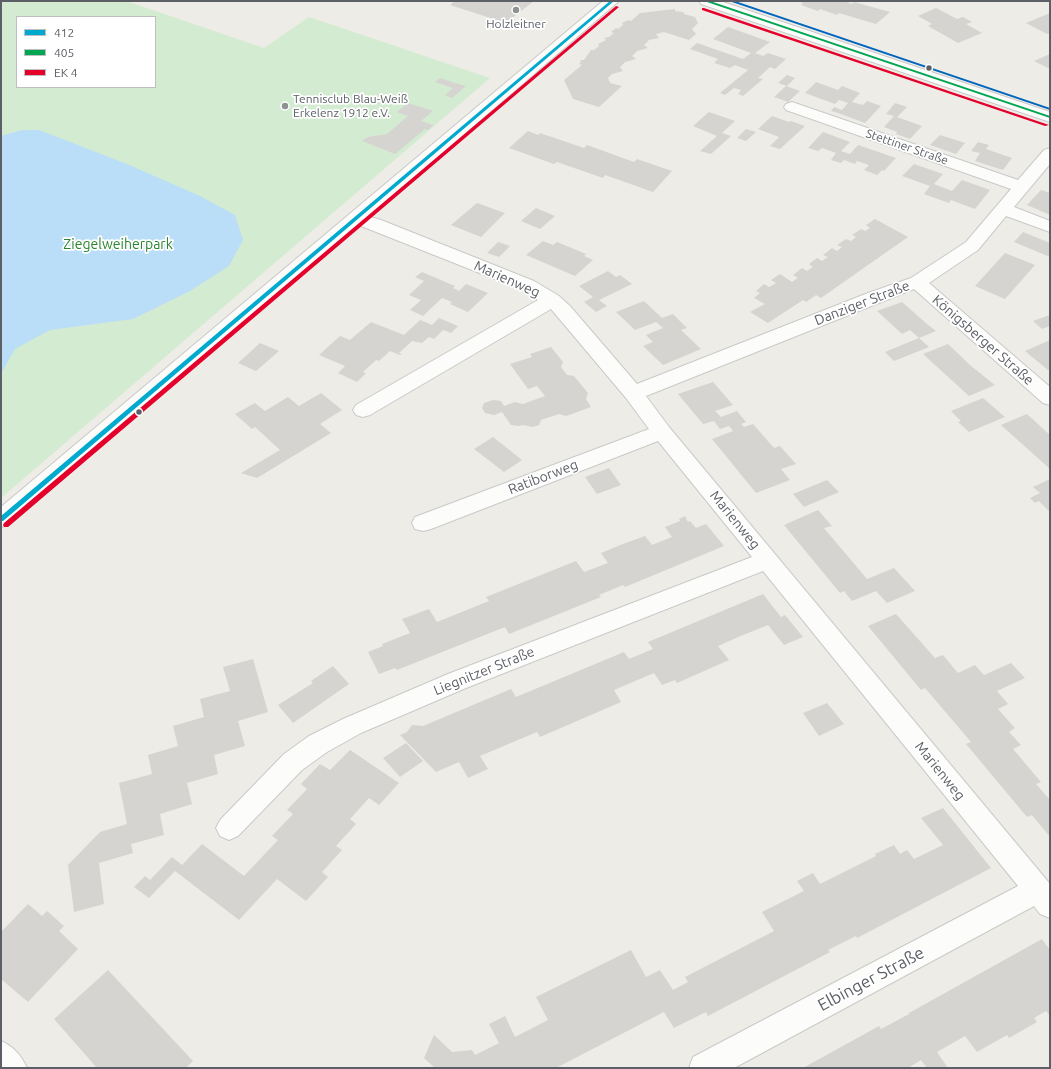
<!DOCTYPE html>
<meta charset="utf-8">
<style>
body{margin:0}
#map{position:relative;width:1051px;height:1069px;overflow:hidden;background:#edece7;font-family:Ubuntu,sans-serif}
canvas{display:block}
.frame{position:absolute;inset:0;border:2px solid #5c6066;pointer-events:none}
.legend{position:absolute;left:16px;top:16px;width:140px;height:72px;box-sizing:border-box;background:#fff;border:1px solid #bebfc2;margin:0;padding:5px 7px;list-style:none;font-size:12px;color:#5c6066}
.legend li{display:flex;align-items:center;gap:8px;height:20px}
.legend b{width:20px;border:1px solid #bebfc2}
</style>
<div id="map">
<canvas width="1051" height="1069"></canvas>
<div class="frame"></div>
<ul class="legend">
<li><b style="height:5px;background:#00a9ce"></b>412</li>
<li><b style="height:5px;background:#00a651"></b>405</li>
<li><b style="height:5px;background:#e4002b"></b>EK 4</li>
</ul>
</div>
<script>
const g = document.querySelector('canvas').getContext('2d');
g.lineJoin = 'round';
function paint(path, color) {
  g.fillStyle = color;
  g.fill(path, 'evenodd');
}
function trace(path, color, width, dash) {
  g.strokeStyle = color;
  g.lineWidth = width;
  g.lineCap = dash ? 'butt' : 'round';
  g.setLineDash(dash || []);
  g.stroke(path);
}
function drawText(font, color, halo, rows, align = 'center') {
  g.font = font + ' Ubuntu,sans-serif';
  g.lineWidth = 3.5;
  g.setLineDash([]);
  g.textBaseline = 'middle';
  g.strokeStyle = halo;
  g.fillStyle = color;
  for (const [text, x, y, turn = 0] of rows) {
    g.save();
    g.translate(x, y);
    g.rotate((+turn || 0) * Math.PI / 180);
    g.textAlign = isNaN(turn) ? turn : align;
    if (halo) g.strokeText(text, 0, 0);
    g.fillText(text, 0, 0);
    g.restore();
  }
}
paint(new Path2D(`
 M1,1H126L264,48L309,17L490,78L1,498ZM17,17H155V87H17Z`), '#d3ebd0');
paint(new Path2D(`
 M22,130H39L127,164L200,196L235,215L243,240L229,266L190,291L133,319L50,330L15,349L1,374V136Z`), '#bbdef8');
paint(new Path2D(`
 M455,1H534L506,23L450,5Z
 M797,1H844L852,4L854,2L890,12L876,24L839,13L837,15L820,9L818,11L801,5L803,3Z
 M936,8L957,19L963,17L972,22L966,24L982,33L958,43L928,26L932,24L918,16Z
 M675,9V11L683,12L684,14L695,17L698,23L692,29L696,34L689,40L664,32L656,34L659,38L649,40L644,45L648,48L637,51L632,56L636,59L625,62L620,67L623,71L612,74L608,78L610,83L622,86L599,107L573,99L564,80L582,65L579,64L581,62L580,60H584L591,50H594L599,46L598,44L606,40L604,38L609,37L614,33L611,32L616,28L618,29L623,25L622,23L628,20L631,21L640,13Z
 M1050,13V33L1047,34L1026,23Z
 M728,27L770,42L755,53L763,56L768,53L786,59L775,69L770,67L758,78L763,79L743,96L738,94L741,90L734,88L725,95L720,93L748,70L735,65L730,68L714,63L718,59L690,49L697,43L743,59L751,53L713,39Z
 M1050,54V69L1034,61Z
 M787,75L795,78L787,86L778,83Z
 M440,78L458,84L466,86L452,98L445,95L453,88L435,82Z
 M816,82L838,90L842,86L860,93L852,102L863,105L867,101L881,106L865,123L838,113L831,111L834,107L842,110L848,103L839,100L835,104L805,93Z
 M786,86L800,91L788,102L774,97Z
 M408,103L433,111L421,121L433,125L428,130L425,129L395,154L362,141L368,137L387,134L408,116L397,112Z
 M895,103L907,107L897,117L922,126L910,139L896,134L897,132L884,127L894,116L886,114Z
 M709,112L735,121L722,133L731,136L711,154L700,151L717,136L693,126Z
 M772,116L789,122L791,121L805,126L780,149L770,146L779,137L758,129Z
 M746,129L756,132L746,141L737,138Z
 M528,131L538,135L540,133L584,148L587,145L634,162L637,159L672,171L653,192L605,175L603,178L557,162L554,164L509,148Z
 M823,132L850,142L841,151L850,154L858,145L896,158L884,171L882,170L877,175L864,170L869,165L857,161L855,164L844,160L841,163L831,160L836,153L822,148L818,151L808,148Z
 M940,135L962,142L965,143L956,154L930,145Z
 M978,142L989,145L986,149L1012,158L1003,170L975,161L980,153L971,151Z
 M914,164L943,174L934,184L952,191L962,180L990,190L975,209L951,200L949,203L924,194L930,186L902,176Z
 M1041,190L1050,193V215L1027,205Z
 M477,203L505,213L481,237L451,225Z
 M536,208L555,216L540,229L521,221Z
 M875,219L908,237L821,298L816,295L806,302L803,300L768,323L750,312L765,304L754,298L760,293L756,291L764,284L769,287L776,283L771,280L780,274L792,282L798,278L793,275L802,268L807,271L813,267L809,264L817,258L822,261L828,257L823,255L832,248L837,251L842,247L837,245L846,239L851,241L856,237L852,235L861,229L865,231L870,228L866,225Z
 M1023,232L1050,243V257L1014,242Z
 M543,241L553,245L557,242L586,254L584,256L593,260L575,276L526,255Z
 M498,242L510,246L499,257L487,253Z
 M1005,253L1035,265L1005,299L975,286Z
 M608,271L616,277L620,275L632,284L599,300L607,306L596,312L584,302L593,297L579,286Z
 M422,272L455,286L453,288L459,291L466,284L488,293L468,312L450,304L452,302L442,298L423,316L410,310L421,300L409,295L424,281L415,277Z
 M644,301L662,318L673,314L687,328L681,330L701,349L663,365L643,346L653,342L646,335L663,328L656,322L635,330L616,312Z
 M902,302L927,324L936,331L919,338L910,330L902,334L877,311Z
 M1050,315V326L1042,329L1033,321Z
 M439,318L458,326L451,333L443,330L434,339L429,337L422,343L412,341L399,353L402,354L400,355L390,351L379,361L376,360L363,372L366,373L357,382L338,373L345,366L319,355L340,336L350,340L371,322L404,335L420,320L432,325Z
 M919,338L929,347L894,361L885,352Z
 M1050,340V369L1048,370L1025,351Z
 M260,343L279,351L256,371L238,363Z
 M948,344L971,366L995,385L969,396L923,354Z
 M551,347L563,362L561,367L567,375L574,376L588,393L586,399L591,407L566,416L559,414L541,420L539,425L533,427L523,425L519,426L511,425L502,412L494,415L485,413L482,408L484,403L493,400L501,401L504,406L515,402L523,404L545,396L537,386L528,389L510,364L532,357L530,354Z
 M713,382L733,405L715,411L721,417L737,411L746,422L741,424L744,427L753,424L774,448L780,446L796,464L781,469L790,480L756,493L712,439L733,431L729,426L720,429L714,421L703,424L678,394Z
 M321,393L342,410L320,424L331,433L257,478L241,473L280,450L255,427L252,429L235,414L255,403L265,411L288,397L299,406Z
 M983,398L1005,417L969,432L958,422L961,421L951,411Z
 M1027,414L1050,435V469L1001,425Z
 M493,437L522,460L504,472L474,449Z
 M609,468L621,485L597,494L585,477Z
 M1050,479V512L1039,501L1035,503L1030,498L1040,493L1033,487Z
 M827,480L839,492L804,507L793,494Z
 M818,510L832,526L824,528L867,579L894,568L915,591L887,603L876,591L852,601L844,591L840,593L784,525Z
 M685,516L688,522L690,521L696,528L706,524L724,546L625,587L623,585L599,595L601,597L509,634L505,627L397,670L395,668L379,674L368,652L383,646L382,644L410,633L402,619L429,609L437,622L489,601L486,597L576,561L584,572L608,563L601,553L623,544L645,536L652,545L672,537L665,527L680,521L679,519Z
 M763,594L781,617L785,615L803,637L784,645L768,625L743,635L718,646L729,660L677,683L675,680L662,685L654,673L614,690L621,702L540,737L537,732L480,756L488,769L468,778L459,762L436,772L400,735L407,732L412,725L423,726L511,689L516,697L624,652L629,659L653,649L648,642Z
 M896,614L935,658L943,655L958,673L975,665L984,675L1011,663L1025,678L997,691L1008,704L998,709L1015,728L1009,732L1021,745L1013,749L1041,782L1036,784L1050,800V837L1032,815L1027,817L966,744L971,742L925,688L921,690L868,626Z
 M253,659L268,712L238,721L245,746L214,755L218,774L187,783L192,804L160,814L164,835L131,844L133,853L99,863L104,904L74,912L68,865L100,832L127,824L119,783L152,774L148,755L178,746L173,726L204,717L200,699L230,691L223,667Z
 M333,666L349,684L293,723L278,705L313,683L311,681Z
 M827,703L844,724L819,736L803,713Z
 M406,743L423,761L400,777L383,758Z
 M350,750L399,783L379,805L369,798L350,819L356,824L336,846L342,850L322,872L328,877L306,901L277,879L239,920L175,871L149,898L134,887L145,876L150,880L172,857L182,865L202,844L244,876L278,840L272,836L293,814L287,810L307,789L301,784L320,764L330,770Z
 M943,808L991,868L857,938L856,936L828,950L830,952L708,1016L706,1012L674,1028L664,1012L556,1068H435L424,1058L434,1035L452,1052L472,1050L475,1055L499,1043L489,1024L505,1016L515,1037L548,1020L536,997L631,950L646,977L660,970L673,990L688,982L685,977L774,931L762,912L804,891L797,881L813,873L820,884L876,856L875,854L894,845L900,854L907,850L914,859L943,845L921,818Z
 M28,904L42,916L47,911L64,926L59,931L78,949L28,1002L1,979V932Z
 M1042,939L1050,950V1016L1046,1011L1034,1018L1037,1022L1009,1038L1007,1035L977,1052L965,1036L937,1052L948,1068H927L921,1060L908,1068H803L879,1026L881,1029L909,1014V1013Z
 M108,970L193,1061L186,1068H97L54,1019Z`), '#d5d4d1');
const minor = new Path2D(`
 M792,102L1018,180L1044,150L1050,148V164L1014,207L1050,221V232L1006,216L978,250L929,283L1050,387V405L1043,403L914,289L646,396L669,427L1050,884V918L1040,914L1034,906L734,1068H689L693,1057L1018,886L763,571L466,688L361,733L327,752L302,770L238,836L229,840L220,836L216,828L220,820L284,754L309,736L343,719L448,674L752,557L658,441L431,529L423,531L415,529L412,523L415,517L649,429L626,398L551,309L370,415L363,417L356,415L353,410L356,405L538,300L520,289L351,222L348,218L351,214L357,213L381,220L534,281L559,296L570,306L637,384L868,293L911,278L966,242L1011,189L786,110L784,107L786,104Z
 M1,1041C14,1047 21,1055 27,1068H1Z`);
const tertiary = new Path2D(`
 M603,1H619L9,525L1,527V507Z`);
const secondary = new Path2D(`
 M699,1H720L1050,112V122L701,4Z`);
trace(minor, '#c9c9c8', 2);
trace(tertiary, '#c9c9c8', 2);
trace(secondary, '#c9cac9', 2);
paint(minor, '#fcfcfb');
paint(tertiary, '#fcfcfb');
paint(secondary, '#fcfcfb');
paint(new Path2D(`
 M610,1H614L3,521H1V516Z`), '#00a9ce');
paint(new Path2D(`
 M704,1H710L1050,116V118Z`), '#00a651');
paint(new Path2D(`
 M616,6L619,7L8,527H4L3,525L4,523Z
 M702,8H704L1049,125L1045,126L702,10Z`), '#e4002b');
paint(new Path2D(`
 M729,1H735L1050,108V110Z`), '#0065bd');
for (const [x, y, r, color] of [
 [516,10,4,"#8f9193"],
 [929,68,3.5,"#5c6066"],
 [285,106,4,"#8f9193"],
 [139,412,3.5,"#5c6066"]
]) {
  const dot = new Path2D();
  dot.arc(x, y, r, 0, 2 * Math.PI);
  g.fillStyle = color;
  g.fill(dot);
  trace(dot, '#fff', 1.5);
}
drawText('12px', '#5c6066', '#fff', [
 ["Holzleitner",516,24],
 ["Tennisclub Blau-Weiß",293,99,"left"],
 ["Erkelenz 1912 e.V.",293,113,"left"]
]);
drawText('12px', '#5c6066', '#fff', [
 ["Stettiner Straße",907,147,19]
]);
drawText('14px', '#2b8530', '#fff', [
 ["Ziegelweiherpark",118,244]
]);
drawText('14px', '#5c6066', '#fff', [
 ["Marienweg",507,279,24],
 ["Danziger Straße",862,303,-21],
 ["Königsberger Straße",983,340,41],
 ["Ratiborweg",543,477,-21],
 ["Marienweg",735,520,51],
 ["Liegnitzer Straße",484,671,-22],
 ["Marienweg",940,771,51]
]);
drawText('17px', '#5c6066', '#fff', [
 ["Elbinger Straße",871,979,-28]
]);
</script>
